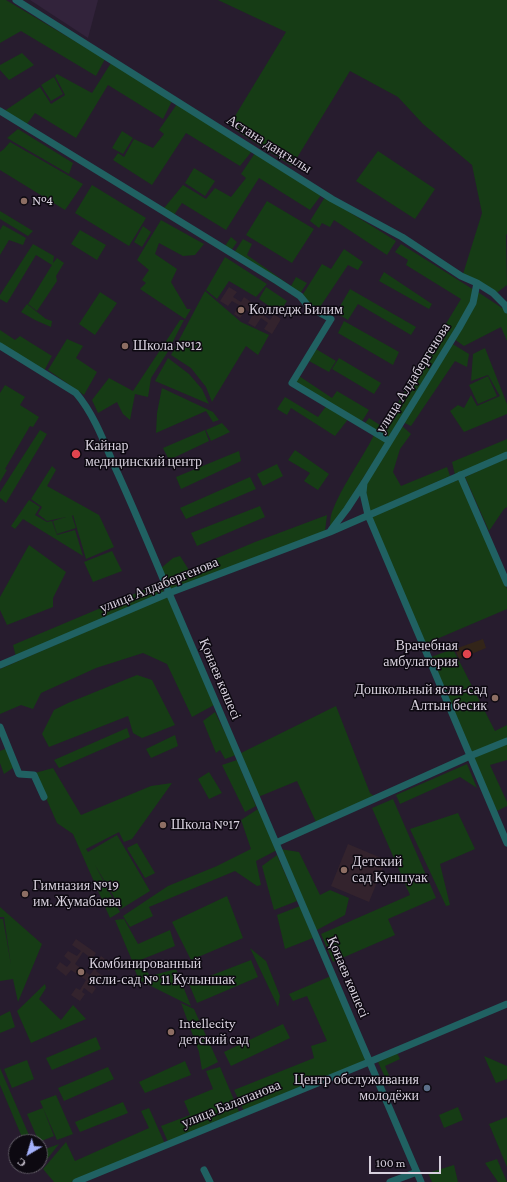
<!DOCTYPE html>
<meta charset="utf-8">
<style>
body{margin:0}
#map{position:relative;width:507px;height:1182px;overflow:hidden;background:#271c2e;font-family:"Crimson Pro",serif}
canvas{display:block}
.north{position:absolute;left:8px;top:1134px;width:40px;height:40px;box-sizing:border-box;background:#0d0911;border:1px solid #5e5963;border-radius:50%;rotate:218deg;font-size:11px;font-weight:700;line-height:16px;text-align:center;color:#d7d0dd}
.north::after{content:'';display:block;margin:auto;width:14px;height:18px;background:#a4b1fc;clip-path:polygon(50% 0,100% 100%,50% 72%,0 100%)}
.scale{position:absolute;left:369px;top:1156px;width:72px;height:18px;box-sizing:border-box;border:2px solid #d7d0dd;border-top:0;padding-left:5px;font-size:12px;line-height:14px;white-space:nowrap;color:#d7d0dd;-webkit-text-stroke:3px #0d0911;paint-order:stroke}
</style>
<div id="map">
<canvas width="507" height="1182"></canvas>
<div class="north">С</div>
<div class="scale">100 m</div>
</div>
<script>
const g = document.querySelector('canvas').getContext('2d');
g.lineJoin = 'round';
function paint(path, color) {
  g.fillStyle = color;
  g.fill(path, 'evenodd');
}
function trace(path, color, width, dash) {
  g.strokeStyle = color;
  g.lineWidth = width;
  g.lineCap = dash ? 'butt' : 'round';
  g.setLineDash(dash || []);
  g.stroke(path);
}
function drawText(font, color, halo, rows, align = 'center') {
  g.font = font + ' "Crimson Pro",serif';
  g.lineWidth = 3;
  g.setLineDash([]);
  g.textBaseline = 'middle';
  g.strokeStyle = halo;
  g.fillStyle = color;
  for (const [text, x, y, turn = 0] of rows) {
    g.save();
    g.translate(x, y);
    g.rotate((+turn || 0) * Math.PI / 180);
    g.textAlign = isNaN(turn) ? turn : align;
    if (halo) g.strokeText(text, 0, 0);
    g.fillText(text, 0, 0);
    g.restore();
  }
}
paint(new Path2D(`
 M30,0H98L88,38Z`), '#32233b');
paint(new Path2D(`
 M229,287L237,292L233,297L241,302L244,297L251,302L248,306L255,311L258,306L265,311L263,315L270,320L274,314L281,319L272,334L264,329L268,323L261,318L255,327L248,323L253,314L246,310L240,318L234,314L239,305L232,301L228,306L220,301Z
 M348,844L386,860L369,902L331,886Z
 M76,939L96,953L92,959L83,952L75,964L90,975L98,964L97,963L101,956L113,965L109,971L100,965L96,971L104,977L100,982L93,978L89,983L96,988L92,994L84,988L82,992L85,994L80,1001L71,995L76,988L80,990L86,980L71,970L66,976L56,968L60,962L67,967L71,962L64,956L68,951L77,956L81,951L72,945Z`), '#33232d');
paint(new Path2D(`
 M483,639L486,648L459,659L455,649Z`), '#332519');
paint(new Path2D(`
 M0,0H6L105,59L96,76L21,31L0,43Z
 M218,0H507V234L506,235L507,285L494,295L463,274L482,213L472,165L423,124L398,97L350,71L292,166L229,126L286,32Z
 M22,53L34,65L9,80L0,70V65Z
 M111,63L172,101L163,119L108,85L76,138L35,113L24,128L3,112L40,87L51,104L65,95L55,76L57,74L92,93Z
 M54,77L63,94L51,101L41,85Z
 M177,104L252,151L240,166L186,133L152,185L113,160L118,153L124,157L134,139L153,148L164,134L159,130Z
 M18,129L73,163L69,174L7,138Z
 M122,131L133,138L123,154L112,148Z
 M10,142L83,184L65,210L0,170V152L4,149Z
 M378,151L435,189L415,219L356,181Z
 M255,153L322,194L310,210L259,178L226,230L182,203L174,215L225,246L231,237L237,242L229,254L160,213L183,185L206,199L215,188L231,197L246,178L241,174Z
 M194,168L215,181L205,196L185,183Z
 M92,185L146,218L129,246L75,213Z
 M325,197L396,241L387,255L334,220L330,227L322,223L319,228L310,221Z
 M267,201L314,229L292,263L246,235Z
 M0,211L33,231L28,236L0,219Z
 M161,220L204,244L195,255L183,256L159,243L155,254L177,269L171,282L187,309H191L185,319L140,289L146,283L142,280L149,270L137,260Z
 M3,225L26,238L23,245L9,240L0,255V230Z
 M143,226L151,232L142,247L134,242Z
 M80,230L106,245L97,260L71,244Z
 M243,239L252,244L247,255L291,286L296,277L307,283L297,298L232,256Z
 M33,244L54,256L53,263L57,258L64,263L56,276L57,281L37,311L28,304L52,265L36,255L7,303L0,299V295Z
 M401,244L474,290L473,302L388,438L365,423L369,418L383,427L461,299L406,265L408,260L395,252Z
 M344,249L363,262L358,270L348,265L318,310L300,299L322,264L331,269Z
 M225,257L267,284L256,297L229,281L217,299L206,290Z
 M384,272L432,304L429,309L379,281Z
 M266,287L287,301L279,313L259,299Z
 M350,289L416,327L411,335L358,304L348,320L336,313Z
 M205,291L241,322L269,335L258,355L246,346L212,402L206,387L191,368L171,355Z
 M100,292L117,303L95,335L79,324Z
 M478,292L505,310L507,314V341L501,327L464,346L454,339Z
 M27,304L46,319L52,321L51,327L35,320L21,312Z
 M180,320H184L167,353L151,378L148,397L135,394L130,420L123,414L117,402L98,413L92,400L109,378L133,391Z
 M344,321L399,352L393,365L338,333Z
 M0,330L15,340L20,336L52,356L44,371L0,345Z
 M67,339L83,346L76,358L97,372L84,395L48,370Z
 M451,343L469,354L467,367L455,361L411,426L403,422Z
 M485,348L507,404V414L464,432L450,411L458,405L464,408L471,395L477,406L500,396L488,375L471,381L473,354Z
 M316,349L336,361L329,372L309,361Z
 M168,358L189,374L202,389L209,404L155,381Z
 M339,358L381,383L374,394L332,369Z
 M299,376L332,398L337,391L369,410L361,423L294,382Z
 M488,376L497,396L478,404L469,385Z
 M5,385L25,397L20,405L39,417L33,427L30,426L5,469L7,470L0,482V393Z
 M162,388L213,412L219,420L213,422L206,411L156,433L157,413Z
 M285,397L318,417L327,405L349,418L335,436L291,408L287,415L277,409Z
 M222,423L230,432L211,441L206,430Z
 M401,425L411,434L400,449L393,472L401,486L447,467L450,476L369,512L365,484Z
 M40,430L47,434L6,503L0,498V492Z
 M205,430L209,441L169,460L163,448Z
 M374,435L386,442L330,530C330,524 330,517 332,512C342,485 361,461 374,435Z
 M507,439V452L455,475L452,462Z
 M295,450L329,474L318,490L304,481L310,473L288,460Z
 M239,451L241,461L181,489L176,477Z
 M507,458V507L504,509L489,531L465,477Z
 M277,464L283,476L263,486L257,474Z
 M52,466L56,470L47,486L99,515L114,547L86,559L73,515L72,516L76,528L57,534L53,521L66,517L47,521L38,514L42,507L31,499Z
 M250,477L256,489L186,519L180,508Z
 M460,479L507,589V609L425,644L371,516Z
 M29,500L40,507L35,515L47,522L52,521L57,535L75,530L83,556L23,519L15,529L11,526Z
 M260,506L265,517L197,546L191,533Z
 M327,515L325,531L170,590L160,569L173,558L180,556L189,570L255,542Z
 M29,545L66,572L53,598V607L7,625L0,610V597Z
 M112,551L122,571L93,582L84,562Z
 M160,583L164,593L16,657L13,645Z
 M167,596L214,705L192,717L167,664L143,653L96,668L41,693L33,709L21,705L0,714V669Z
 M453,649L495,731L507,725V738L471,753L431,657Z
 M137,675L152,680L175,725L142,738L133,733L128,716L49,747L42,734L54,710L68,703Z
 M336,706L370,793L374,796L316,822L297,781L258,797L241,753Z
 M215,712L236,755L225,759L220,750L216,753L203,721Z
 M127,728L130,737L59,768L54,760Z
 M175,735L178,746L151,758L146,749Z
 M507,743V760L490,765L507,802V806L497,811L473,757Z
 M7,748L13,768L4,774L0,763V751Z
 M237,760L256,806L245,812L222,765Z
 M467,764L477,788L460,777L400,804L396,795Z
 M53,768L81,815L151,786L172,783L132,839L124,842L119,832L86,849L88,852L117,835L150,891L121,909L95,865L120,912L110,918L73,834L57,823L35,773Z
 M209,772L222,793L209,799L198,779Z
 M393,799L436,898L388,919L395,935L333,962L321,934L410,895L372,808Z
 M258,809L277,850L256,861L261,885L257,886L235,871L149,907L153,916L130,927L123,916L168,886L217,866L251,849L241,820Z
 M458,813L475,849L440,864L450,905L446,906L410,829Z
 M137,843L155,873L145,878L127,848Z
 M280,849L299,852L320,895L330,890L349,898L345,915L315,931Z
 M277,855L297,901L274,910L262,866Z
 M227,896L243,938L191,960L172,922Z
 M300,906L313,938L285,949L277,915Z
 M0,907L42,944L18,1002L13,979L0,981V919H3L11,965L4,917H0Z
 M124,919L138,944L170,930L175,946L133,963L115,920Z
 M250,948L266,961L280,996L278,1007Z
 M251,960L258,977L197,1003L189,984Z
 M143,965L150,976L176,969L191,1006L139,980L134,968Z
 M331,976L367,1061L244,1111L234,1090L314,1058L311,1046L327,1041L307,996L293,1001L289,994Z
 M45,984L46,988L39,999L61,1020L73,1005L86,1019L31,1043L17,1011Z
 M181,1003L194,1009L218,1062L202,1070L199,1052Z
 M10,1011L15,1027L0,1033V1016Z
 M283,1024L290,1038L231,1066L224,1052Z
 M96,1037L101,1049L52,1070L46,1058Z
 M397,1053L400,1059L385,1066L393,1084L389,1086L378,1062Z
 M484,1056L507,1066V1079L496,1083Z
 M27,1060L34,1079L12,1088L4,1069Z
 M185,1061L191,1075L145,1093L139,1082Z
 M108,1067L114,1079L64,1101L58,1088Z
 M220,1067L240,1114L168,1142L161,1126L190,1115L184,1101L213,1089L206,1071Z
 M0,1068L32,1142H24L0,1085Z
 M56,1095L73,1134L57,1140L40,1101Z
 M123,1102L128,1113L80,1132L75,1122Z
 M458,1107L463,1120L444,1128L439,1115Z
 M43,1108L54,1136L39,1142L27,1114Z
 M149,1108L165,1144L71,1182H54L43,1169L66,1142L75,1161L149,1128L141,1111Z
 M507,1117V1167L489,1124Z
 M59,1144L41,1167L40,1165V1151Z
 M497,1159L507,1182H498L485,1163Z
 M454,1165L458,1182H432L428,1173Z`), '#163c15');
trace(new Path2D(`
 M16,0L332,199L402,237L461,276L477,283L493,293L505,305L507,310
 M0,111L277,281L300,296L309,307L331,319L292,383L389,441
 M0,346L76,393C93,413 103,439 113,463C133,506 151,550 169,593L421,1182
 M460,475L507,583
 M364,483L363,493L368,515L507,843
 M331,530L347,509L364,483L459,328L473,303L477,283
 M0,665L169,593L330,532L507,455
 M0,727L19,774L34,775L44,797
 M276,843L470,756L507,741
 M204,1170L210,1182
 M76,1182L369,1062L507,1004
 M390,1182L417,1172`), '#206162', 7);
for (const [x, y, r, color] of [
 [24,201,4,"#8d6e63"],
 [241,310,4,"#8d6e63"],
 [125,346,4,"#8d6e63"],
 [76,454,5,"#e0444e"],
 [467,654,5,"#e0444e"],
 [495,698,4,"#8d6e63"],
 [163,825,4,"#8d6e63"],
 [344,870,4,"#8d6e63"],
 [25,894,4,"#8d6e63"],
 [81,972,4,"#8d6e63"],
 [171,1032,4,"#8d6e63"],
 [427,1088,4,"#5c6f8a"]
]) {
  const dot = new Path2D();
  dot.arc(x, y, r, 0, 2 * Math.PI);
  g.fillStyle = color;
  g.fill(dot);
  trace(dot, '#0d0911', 1.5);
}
drawText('14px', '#d7d0dd', '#0d0911', [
 ["Астана даңғылы",269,144,32],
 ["улица Алдабергенова",413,378,-58],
 ["улица Алдабергенова",159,585,-22],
 ["Қонаев көшесі",220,679,67],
 ["Қонаев көшесі",348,977,67],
 ["улица Балапанова",231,1104,-22]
]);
drawText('14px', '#d7d0dd', '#0d0911', [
 ["№4",32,201],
 ["Колледж Билим",249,310],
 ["Школа №12",133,346],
 ["Кайнар",85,446],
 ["медицинский центр",85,462],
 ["Врачебная",458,646,"right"],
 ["амбулатория",458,662,"right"],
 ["Дошкольный ясли-сад",487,690,"right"],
 ["Алтын бесик",487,706,"right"],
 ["Школа №17",171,825],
 ["Детский",352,862],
 ["сад Куншуак",352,878],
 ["Гимназия №19",33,886],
 ["им. Жумабаева",33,902],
 ["Комбинированный",89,964],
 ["ясли-сад № 11 Кулыншак",89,980],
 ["Intellecity",179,1024],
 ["детский сад",179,1040],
 ["Центр обслуживания",419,1080,"right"],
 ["молодёжи",419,1096,"right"]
], 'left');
</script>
